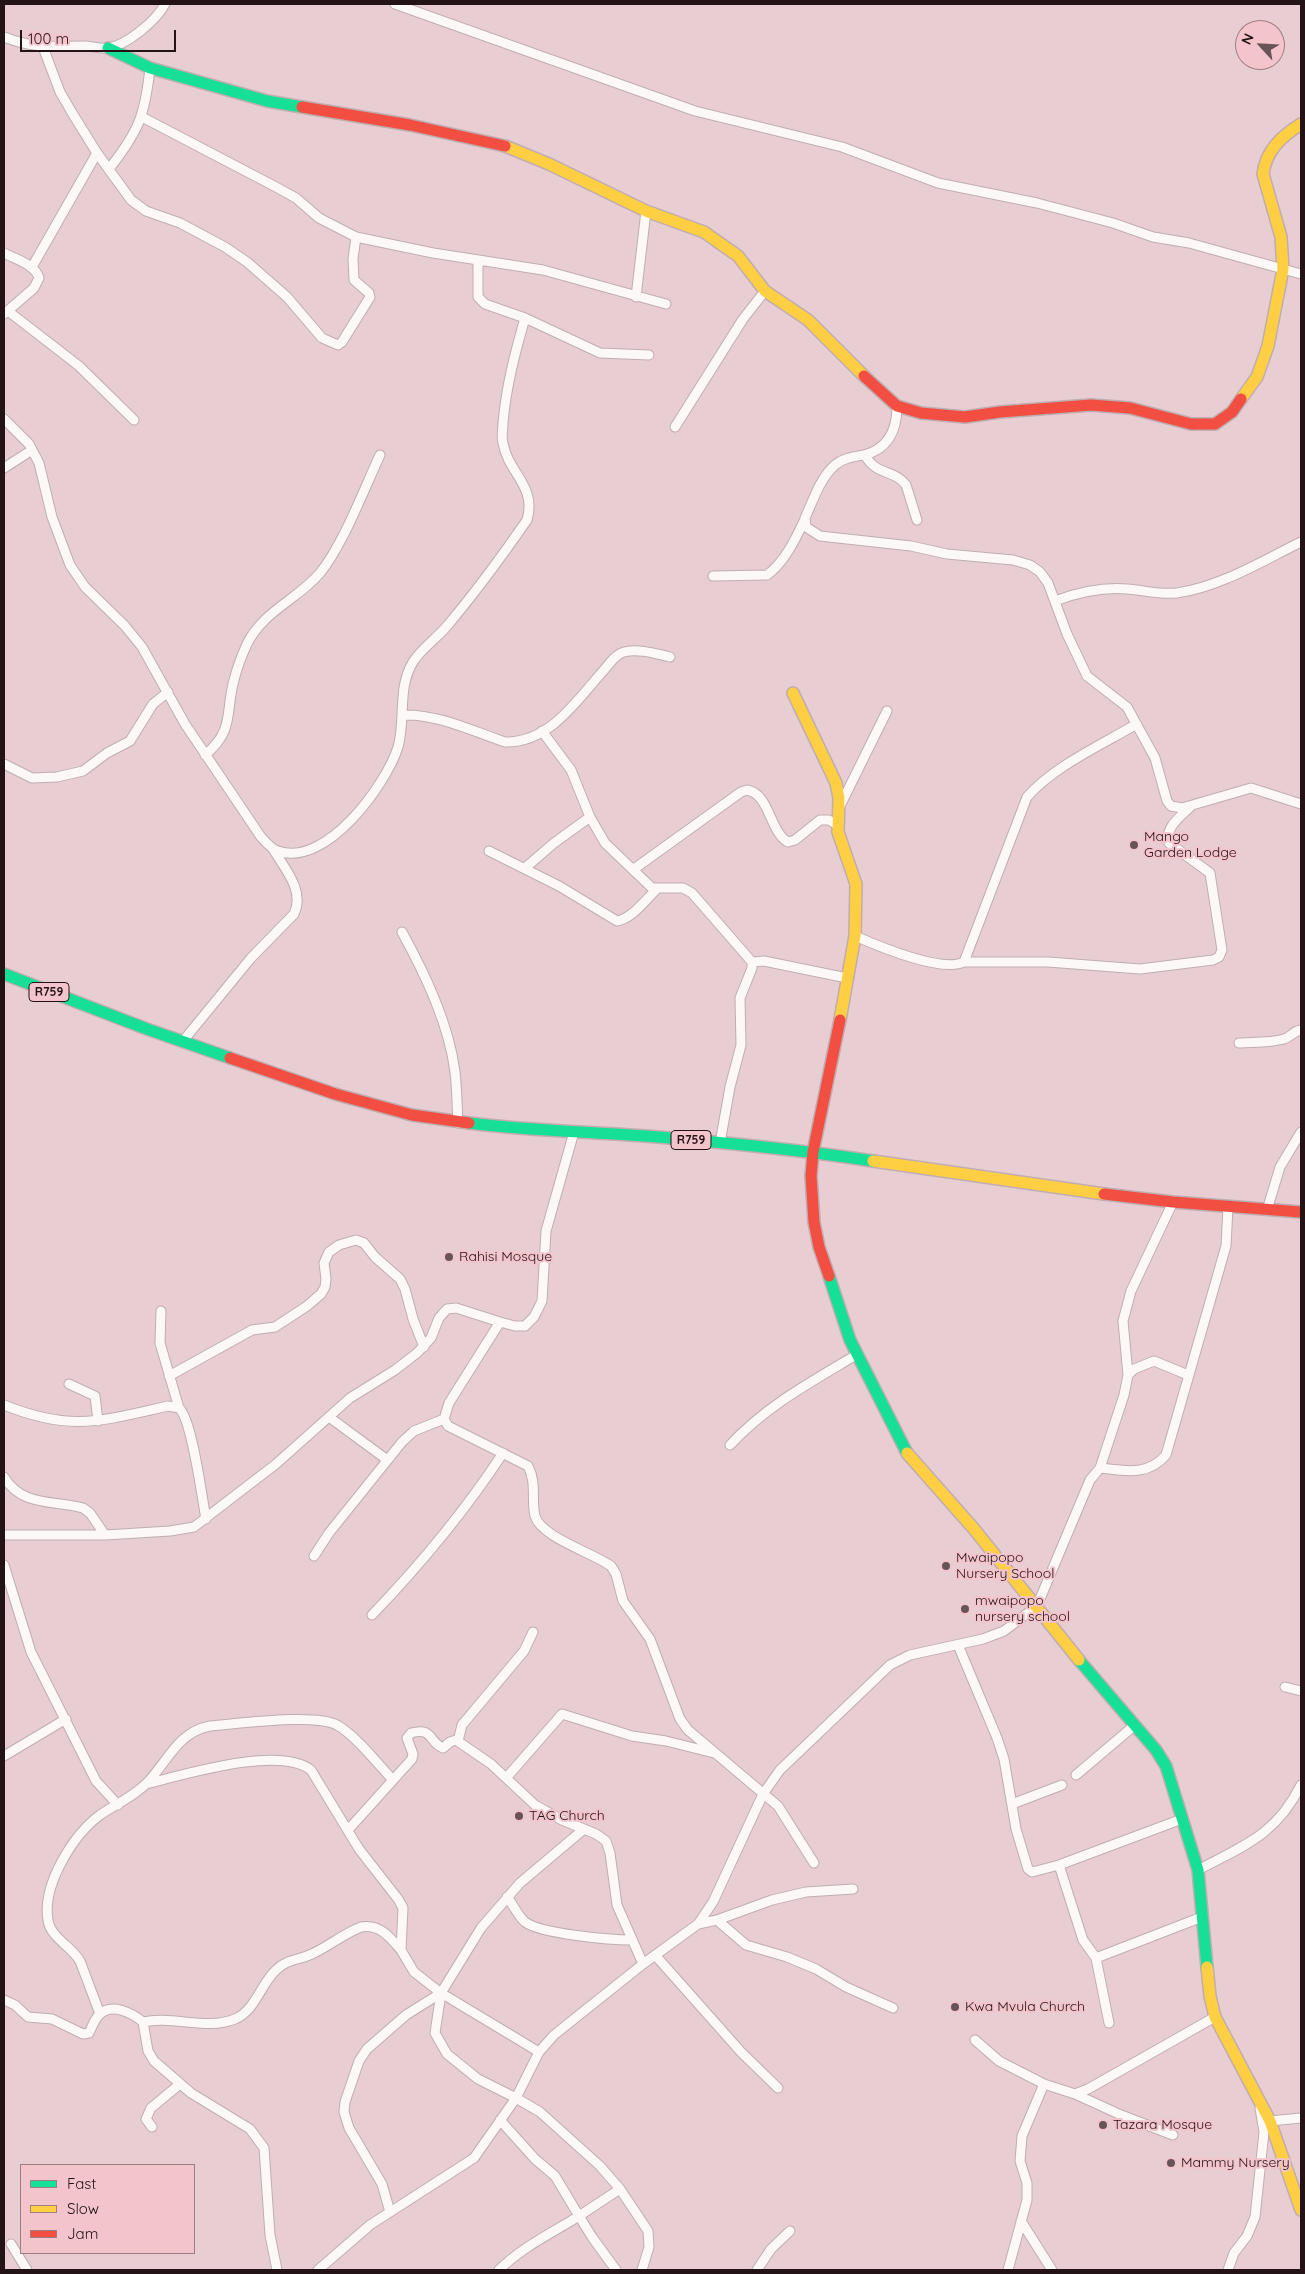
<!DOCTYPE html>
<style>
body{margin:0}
#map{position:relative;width:1305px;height:2274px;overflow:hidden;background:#e8ced3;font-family:Quicksand,sans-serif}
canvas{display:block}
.frame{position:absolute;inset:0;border:5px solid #231316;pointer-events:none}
.legend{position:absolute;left:20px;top:2164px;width:175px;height:90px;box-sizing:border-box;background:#f3c4cb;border:1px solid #a07d83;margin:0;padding:6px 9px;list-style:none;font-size:15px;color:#231316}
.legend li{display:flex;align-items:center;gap:10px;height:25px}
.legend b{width:25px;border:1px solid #a07d83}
.north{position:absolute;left:1235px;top:20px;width:50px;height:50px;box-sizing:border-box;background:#f3c4cb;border:1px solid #a07d83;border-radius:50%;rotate:295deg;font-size:14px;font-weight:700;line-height:20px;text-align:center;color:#231316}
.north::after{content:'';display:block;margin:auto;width:18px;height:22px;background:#685458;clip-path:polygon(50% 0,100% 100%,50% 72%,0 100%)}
.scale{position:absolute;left:20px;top:30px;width:156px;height:22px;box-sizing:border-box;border:2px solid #231316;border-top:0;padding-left:6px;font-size:15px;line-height:18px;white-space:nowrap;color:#231316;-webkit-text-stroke:4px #f3c4cb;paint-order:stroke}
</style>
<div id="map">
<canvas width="1305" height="2274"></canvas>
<div class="frame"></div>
<ul class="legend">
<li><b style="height:6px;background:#16e098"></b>Fast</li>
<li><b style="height:6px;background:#ffcf43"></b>Slow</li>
<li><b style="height:6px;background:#f24e42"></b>Jam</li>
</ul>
<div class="north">N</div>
<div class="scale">100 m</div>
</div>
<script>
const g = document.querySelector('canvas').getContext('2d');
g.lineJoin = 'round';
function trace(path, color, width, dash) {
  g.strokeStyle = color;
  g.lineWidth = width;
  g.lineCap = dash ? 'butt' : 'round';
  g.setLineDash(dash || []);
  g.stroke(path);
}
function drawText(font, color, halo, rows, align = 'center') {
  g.font = font + ' Quicksand,sans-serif';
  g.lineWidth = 4;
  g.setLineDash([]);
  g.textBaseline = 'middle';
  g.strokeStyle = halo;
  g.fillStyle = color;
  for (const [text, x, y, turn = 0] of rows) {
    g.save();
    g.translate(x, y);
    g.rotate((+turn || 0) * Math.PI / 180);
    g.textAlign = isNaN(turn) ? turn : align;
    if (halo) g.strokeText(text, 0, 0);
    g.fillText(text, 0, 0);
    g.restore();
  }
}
const street = new Path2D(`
 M395,4L695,111L842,147L938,183L1037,203L1113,223L1153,237L1189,243L1301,274
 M4,37C35,49 52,46 84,46C92,46 100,49 108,48C127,45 156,21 165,4
 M43,47L60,92L74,116L97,153L131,200L146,211L180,223L225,247L247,262L287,297L322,338L338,345L342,342L370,297L369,293L354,280L353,259L356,237
 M142,117L276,187L296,198L319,218L356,237L433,253L543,270L666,304
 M109,169C139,131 145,115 150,68
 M4,253C15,259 36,265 39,278L34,288L4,314
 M478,261V297L485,304L525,318L600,353L649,355
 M32,267L97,153
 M636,297L646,211
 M8,311L79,366L134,420
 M897,406C897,430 888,449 864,455C853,457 843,458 835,465C820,478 813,501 805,518L806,527L820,536L911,546L947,554L1013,560L1030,565L1040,572L1048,583L1067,634L1087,676L1127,707L1155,758L1167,801L1171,806L1182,808L1251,788L1301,804
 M4,419L29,444L39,463L52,517L70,565L85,587L125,626L142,647L185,724L261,837C266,842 271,849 278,851C326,868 386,785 398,747C406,719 397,688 413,662C421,649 437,638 447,626C475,593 502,556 527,520C537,486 508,473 503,443C501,437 503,429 503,423C506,387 515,353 525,318
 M675,427L743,319L765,291
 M865,455C876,476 894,469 906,485L917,520
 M4,468L32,450
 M713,576L767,575C785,562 796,538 805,519
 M1055,601C1079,592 1101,587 1127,589C1143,590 1160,595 1177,593C1220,587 1262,561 1301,542
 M403,715C438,714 472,731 505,742C550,743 577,700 604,670C609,664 616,654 624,652C637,648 657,654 670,657
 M542,731L571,770L590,817L605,843L652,888H683L692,893L752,962V968L740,998L741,1045L730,1087L720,1143
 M205,755C235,730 225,712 234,680C237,668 242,655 247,644C263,611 297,600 320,573C343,545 364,489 380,455
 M4,764L32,778L57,777L83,771L107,753L130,741L153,704L168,692
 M840,806L887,711
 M489,851L559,886L617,921C632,919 646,899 657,889
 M525,868L554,843L590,817
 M634,869L741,792L747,790C770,794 769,831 788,842L795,840L820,820H829L837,825
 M402,932C425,974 449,1024 455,1072C457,1089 457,1106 458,1123
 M855,936C878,946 941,973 964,962L1027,797C1053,767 1101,745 1135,725
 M752,962L764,961L847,978
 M964,962H1048L1140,969L1213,960L1219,957L1222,950L1210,873L1169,843C1165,827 1179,818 1190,807
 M183,1041L251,958L294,914C305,891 285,869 273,849
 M1239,1043C1254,1042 1270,1043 1284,1039C1291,1037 1293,1031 1301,1030
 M1267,1210L1280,1167L1301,1132
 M161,1311L160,1343L179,1408
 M500,1322L449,1403L444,1419L448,1426L528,1466C537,1483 531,1499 535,1516C541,1537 593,1553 611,1566L616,1574L623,1601L650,1639L680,1719L688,1730L778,1806L814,1863
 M1128,1375L1123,1321L1131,1291L1173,1202
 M169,1376L252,1330L275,1327L307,1306L321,1294L325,1287L326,1279L324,1263L329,1252L339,1245L356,1240L364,1243L375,1257L400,1279L405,1289L413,1319L424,1347
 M69,1384L95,1396L98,1421
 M4,1405C71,1432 101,1421 168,1406L179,1408C192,1419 202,1498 206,1519
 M329,1417L386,1459
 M730,1445C766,1406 811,1382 856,1355
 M1100,1468L1124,1395L1128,1375L1134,1369L1154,1361L1188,1375
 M4,1477C22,1507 53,1500 83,1508L90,1513L105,1535
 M4,1535H105L170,1531L194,1527L276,1464L350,1398L395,1370L417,1353L431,1338L439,1318L447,1309L456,1308L500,1322L515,1326H525L534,1317L542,1301L546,1231L574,1132
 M314,1556L329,1533L402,1442L414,1431L444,1419
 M4,1565L31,1652L96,1781L118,1805
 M372,1615C420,1565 465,1511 503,1453
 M958,1645L997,1738L1004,1759L1016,1829L1028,1869L1032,1872L1059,1865L1083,1940L1096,1958L1109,2023
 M1285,1687L1301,1691
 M458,1741L462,1725L524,1651L533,1632
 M4,1756L66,1719
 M1076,1775L1135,1725
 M507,1777L562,1714L632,1736L666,1741L714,1753
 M146,1784C183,1775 279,1745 311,1770L359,1849L398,1899L403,1908L401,1950L414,1972L441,1993L539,2052
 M1012,1804L1062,1785
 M584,1829L520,1883L481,1928L441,1993L435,2033L447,2054L478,2079L516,2098L540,2112L600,2166L620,2189
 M348,1830L412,1759L413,1754L407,1738L411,1733C434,1727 428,1742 443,1748L450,1742L456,1740L491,1764L535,1805L562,1820L596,1834L606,1841L610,1853L617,1905L643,1964
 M1059,1865L1182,1819
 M1198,1870C1245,1845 1276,1835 1301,1785
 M507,1897C513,1904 518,1916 525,1922C541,1934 611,1940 632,1940
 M717,1920L772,1900L806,1892L853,1889
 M698,1924L717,1920L746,1945L787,1957L816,1969L846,1987L893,2008
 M655,1955L741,2052L778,2088
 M1096,1958L1202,1917
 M4,2000L15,2005L28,2017L52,2019L83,2034L89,2033C92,2027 94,2020 99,2015C111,2002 132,2013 143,2022L148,2051L154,2061L191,2093L250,2129L264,2148L270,2235L277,2270
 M100,2014L80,1961C72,1947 50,1937 48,1920C42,1885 73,1835 100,1815C116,1804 133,1797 147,1783C168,1761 178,1732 210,1726C238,1724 314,1713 337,1725C355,1735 377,1763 392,1779
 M143,2022C172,2015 206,2031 235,2019C256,2010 260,1985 276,1970C284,1961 296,1960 307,1956C326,1949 342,1934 361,1927C380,1924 390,1937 401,1950
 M975,2040L999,2061L1044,2084L1075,2094L1121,2115L1173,2135
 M1075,2094L1088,2089L1215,2017
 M500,2120L535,2159L555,2176L579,2216L620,2189L648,2231L649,2247L642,2270
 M1270,2121L1301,2118
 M152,2127L146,2119L151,2108L180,2084
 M390,2212L382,2184L349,2128L344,2112L345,2102L359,2061L367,2049L406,2015L441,1993
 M1021,2221L1052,2270
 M11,2244L27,2270
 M318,2270L370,2225L474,2158L516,2098L539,2052L554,2035L643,1964L698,1924L713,1902L763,1794L780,1770L890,1665L910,1655L983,1639L1004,1631L1037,1606L1090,1480L1100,1468C1126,1471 1148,1476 1166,1455L1226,1246L1228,1207
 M499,2270C522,2247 552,2233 579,2216L592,2237L616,2270
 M757,2270L771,2249L790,2231
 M1008,2270L1027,2200V2183L1020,2161L1022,2136L1044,2084
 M1228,2270L1234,2253L1247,2236L1255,2217L1264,2132L1260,2108`);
const fast = new Path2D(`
 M108,48L150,68L267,101L302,107
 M4,974L147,1029L230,1058
 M469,1123C531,1131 595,1132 658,1137C730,1143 802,1150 873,1161
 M829,1276L850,1340L907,1453
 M1079,1660L1156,1750L1166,1766L1198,1870L1207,1967`);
const slow = new Path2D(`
 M505,146L549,164L646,211L704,232L738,256L765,291L808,320L864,376
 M1241,399L1257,377L1268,346L1283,269L1281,237L1263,174C1266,150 1282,136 1301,124
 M793,693L836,783L839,798L838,832L856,884L855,936L840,1020
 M873,1161L1104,1194
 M907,1453L974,1529L1079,1660
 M1207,1967L1210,1996L1215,2017L1270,2121L1301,2210`);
const jam = new Path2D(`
 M302,107L410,125L505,146
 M864,376L897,406L921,413L965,417L1000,412L1091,405L1130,408L1191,424H1215L1232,412L1241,399
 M230,1058L335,1094L412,1115L469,1123
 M1104,1194L1173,1202L1301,1212
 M829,1276L819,1247L814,1222L811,1176L813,1152L840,1020`);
trace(street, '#c0adb1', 11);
trace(fast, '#c0adb1', 14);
trace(slow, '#c0adb1', 14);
trace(jam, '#c0adb1', 14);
trace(street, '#fcf8f8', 9);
trace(fast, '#16e098', 11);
trace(slow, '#ffcf43', 11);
trace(jam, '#f24e42', 11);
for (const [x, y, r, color] of [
 [1134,845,5,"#685458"],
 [449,1257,5,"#685458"],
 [946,1566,5,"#685458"],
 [965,1609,5,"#685458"],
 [519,1816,5,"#685458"],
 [955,2007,5,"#685458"],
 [1103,2125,5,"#685458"],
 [1171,2163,5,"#685458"]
]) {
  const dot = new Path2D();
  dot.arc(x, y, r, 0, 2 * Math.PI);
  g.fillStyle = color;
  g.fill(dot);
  trace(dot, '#f3c4cb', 2);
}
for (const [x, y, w] of [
 [49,992,40],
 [691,1140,40]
]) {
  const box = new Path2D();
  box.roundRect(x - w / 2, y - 9.5, w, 19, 4);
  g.fillStyle = '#f3c4cb';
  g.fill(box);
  trace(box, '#231316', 1);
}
drawText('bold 12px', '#231316', null, [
 ["R759",49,992],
 ["R759",691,1140]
]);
drawText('14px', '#231316', '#f3c4cb', [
 ["Mango",1144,837],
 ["Garden Lodge",1144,853],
 ["Rahisi Mosque",459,1257],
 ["Mwaipopo",956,1558],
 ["Nursery School",956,1574],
 ["mwaipopo",975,1601],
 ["nursery school",975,1617],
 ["TAG Church",529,1816],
 ["Kwa Mvula Church",965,2007],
 ["Tazara Mosque",1113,2125],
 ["Mammy Nursery",1181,2163]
], 'left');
</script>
